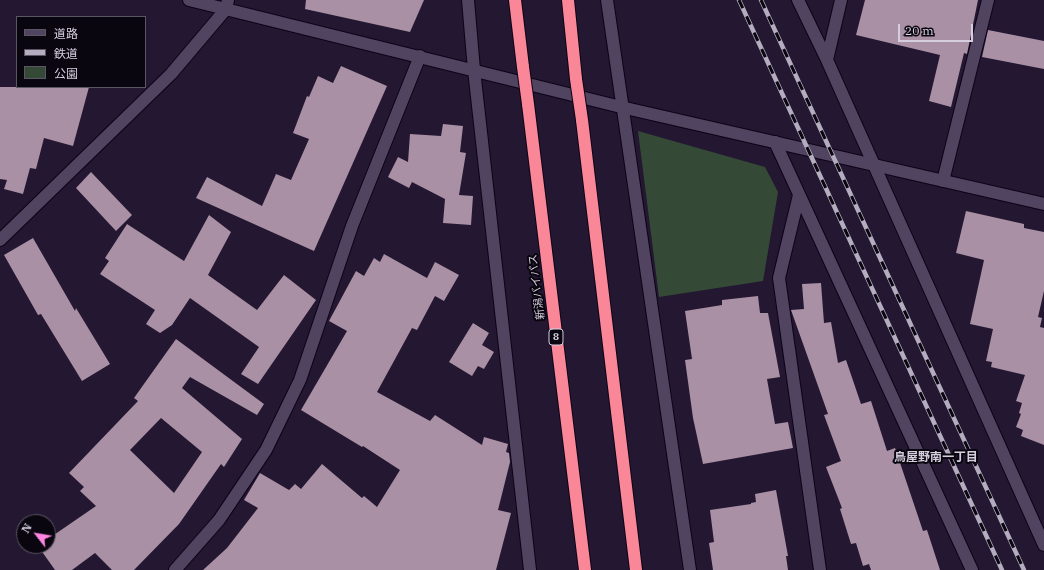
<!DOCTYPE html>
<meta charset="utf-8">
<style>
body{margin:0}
#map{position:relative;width:1044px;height:570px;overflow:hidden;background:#231731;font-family:"IBM Plex Serif","Noto Sans JP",serif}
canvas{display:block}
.legend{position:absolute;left:16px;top:16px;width:130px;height:72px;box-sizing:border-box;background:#0a0610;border:1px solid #5b5663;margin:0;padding:5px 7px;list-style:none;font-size:12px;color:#d5cedf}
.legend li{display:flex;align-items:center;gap:8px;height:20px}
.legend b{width:20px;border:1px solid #5b5663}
.north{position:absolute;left:16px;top:514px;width:40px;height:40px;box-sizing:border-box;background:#0a0610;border:1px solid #5b5663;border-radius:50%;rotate:301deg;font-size:11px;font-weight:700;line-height:16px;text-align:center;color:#d5cedf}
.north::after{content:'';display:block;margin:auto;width:14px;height:18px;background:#fe85e0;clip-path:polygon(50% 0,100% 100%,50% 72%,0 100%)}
.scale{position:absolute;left:898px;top:24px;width:75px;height:18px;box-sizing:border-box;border:2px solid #d5cedf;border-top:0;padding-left:5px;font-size:12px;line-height:14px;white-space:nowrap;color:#d5cedf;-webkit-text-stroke:3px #0a0610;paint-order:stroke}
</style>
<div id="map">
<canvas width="1044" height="570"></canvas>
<ul class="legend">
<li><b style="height:5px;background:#504460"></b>道路</li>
<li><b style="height:5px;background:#b4acbf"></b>鉄道</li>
<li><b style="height:11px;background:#354937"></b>公園</li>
</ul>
<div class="north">N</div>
<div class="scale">20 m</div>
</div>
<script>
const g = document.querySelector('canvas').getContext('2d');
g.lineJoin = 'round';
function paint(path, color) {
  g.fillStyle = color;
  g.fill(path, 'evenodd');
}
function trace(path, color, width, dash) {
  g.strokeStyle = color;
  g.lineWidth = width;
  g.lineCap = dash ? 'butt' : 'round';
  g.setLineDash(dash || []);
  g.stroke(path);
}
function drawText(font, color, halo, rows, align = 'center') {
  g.font = font + ' "IBM Plex Serif","Noto Sans JP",serif';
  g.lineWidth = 4;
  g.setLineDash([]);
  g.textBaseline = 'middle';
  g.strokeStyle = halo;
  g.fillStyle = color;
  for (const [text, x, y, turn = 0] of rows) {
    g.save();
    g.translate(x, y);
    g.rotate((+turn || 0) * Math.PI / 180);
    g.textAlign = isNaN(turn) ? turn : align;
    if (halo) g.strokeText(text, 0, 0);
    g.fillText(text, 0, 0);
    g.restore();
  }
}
paint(new Path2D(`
 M638,131L765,167L778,192L763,281L659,297Z`), '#354937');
paint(new Path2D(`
 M306,0H424L410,32L305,9Z
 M865,0H978L967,54L964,53L951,107L929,101L940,55L856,35Z
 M988,30L1044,41V69L982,57Z
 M341,66L387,86L314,251L196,198L207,177L262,206L276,174L291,180L309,139L293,133L307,96L309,97L318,76L333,83Z
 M0,87H89L73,146L44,138L36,169L30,168L23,194L4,189L7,180L0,179Z
 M443,124L463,126L460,152L466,153L459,195L473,196L471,225L443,223L445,199L412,182L409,188L388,177L398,157L408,162L410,134L441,136Z
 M91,172L132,215L116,231L76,188Z
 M966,211L1024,224V228L1044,232V291L1038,317L1042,318L1040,327L1044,328V445L1021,436L1023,430L1016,427L1021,414L1019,413L1022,403L1016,401L1025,375L991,367L992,362L986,361L993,329L970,324L984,260L956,253Z
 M209,215L231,232L208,275L257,310L284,275L316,300L258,384L241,374L259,347L190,298L172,325L160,333L146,324L155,310L100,274L109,261L105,258L127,224L184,261Z
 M33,238L75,311L76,308L110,364L82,381L41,314L38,315L4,255Z
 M384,254L427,278L435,262L459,275L444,301L435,296L417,330L412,328L377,392L430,421L435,415L482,445L484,437L508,444L506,452L509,453L510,462L498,510L511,513L496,570H203L227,548L258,508L244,500L260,473L289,490L295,484L301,489L322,464L362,498L364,496L377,507L400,470L363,446L362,447L301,410L347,331L329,321L356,271L364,276L374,258L380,262Z
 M821,283L824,323L831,322L838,363L846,360L861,404L871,401L887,451L895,448L923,531L927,530L940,570H871L869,564L863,566L856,543L851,544L840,509L842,508L826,467L841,461L824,415L828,414L791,310L804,309L802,284Z
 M758,296L760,313H768L780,377L767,379L775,424L788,422L793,448L703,464L693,418L685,360L692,359L685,311L722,305V300Z
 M473,323L489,333L482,345L494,352L484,369L478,366L472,376L449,362Z
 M176,339L264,404L257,415L190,377L182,388L242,439L224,467L221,464L179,524L134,570H112L95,553L72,570H55L38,546H48V539L96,506L80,491L84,487L69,473L138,401L134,398ZM161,418L202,452L174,493L130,450Z
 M776,490L788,556H786L788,570H713L709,543L714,542L710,510L751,504V503L756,502L755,494Z`), '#aa90a4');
const street = new Path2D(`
 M468,0L474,70L530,570
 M607,0L690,570
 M798,0L827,60
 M841,0L827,60L1044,545
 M775,142L972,570
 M943,181L988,0
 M799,195L779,278L820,570
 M0,240L171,74L226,9L228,0
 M175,570L219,520L266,450L300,380L352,226L420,56`);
const secondary = new Path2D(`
 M189,0L621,107L1044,204`);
const highway = new Path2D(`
 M515,0L523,67
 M568,0L576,79
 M528,104L585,570
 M582,120L636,570`);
trace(street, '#0d0318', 14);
trace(secondary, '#0d0318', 14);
trace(highway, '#0d0318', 14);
trace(street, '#504460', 12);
trace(secondary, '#504460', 12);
trace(highway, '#f98797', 12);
const rail = new Path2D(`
 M739,0L1002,570
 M761,0L1024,570`);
trace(rail, '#b4acbf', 4.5);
trace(rail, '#0a0610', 3, [9]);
const highwayBridge = new Path2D(`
 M523,67L528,104
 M576,79L582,120`);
trace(highwayBridge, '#0d0318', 14, []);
trace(highwayBridge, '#f98797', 12);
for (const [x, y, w] of [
 [556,337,14]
]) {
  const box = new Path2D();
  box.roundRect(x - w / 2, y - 8, w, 16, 3);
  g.fillStyle = '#0a0610';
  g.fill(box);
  trace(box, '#d5cedf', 1);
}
drawText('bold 10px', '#d5cedf', null, [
 ["8",556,337]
]);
drawText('11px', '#d5cedf', '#0a0610', [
 ["新潟バイパス",537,287,-97]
]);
drawText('bold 12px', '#d5cedf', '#0a0610', [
 ["鳥屋野南一丁目",936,458]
]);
</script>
